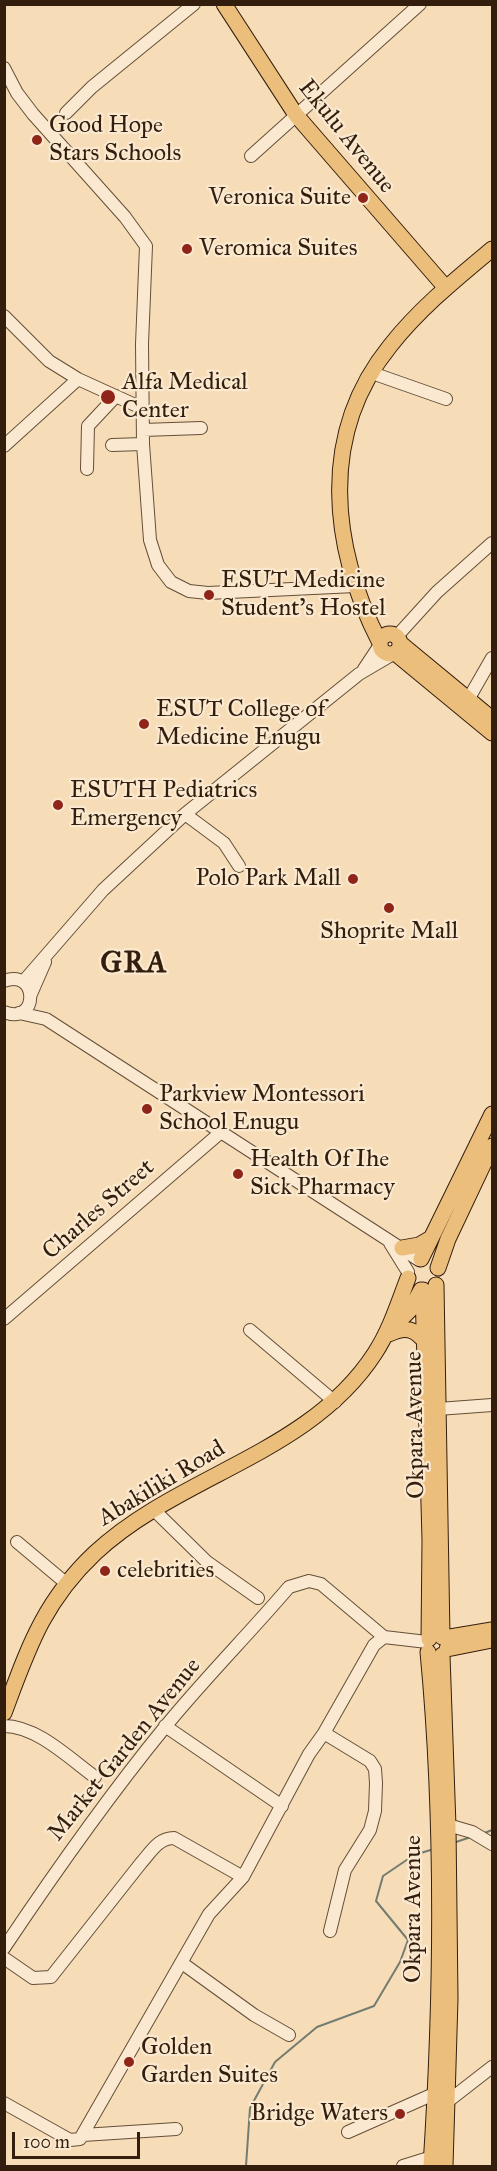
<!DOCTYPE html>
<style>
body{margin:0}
#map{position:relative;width:497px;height:2171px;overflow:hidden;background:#f7ddb7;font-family:"IM FELL Great Primer",serif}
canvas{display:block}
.frame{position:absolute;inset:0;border:6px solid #331e0d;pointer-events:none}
.scale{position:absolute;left:12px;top:2132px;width:128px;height:27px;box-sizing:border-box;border:3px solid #331e0d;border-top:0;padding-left:8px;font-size:18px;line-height:21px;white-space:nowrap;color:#331e0d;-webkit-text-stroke:4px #fae9d0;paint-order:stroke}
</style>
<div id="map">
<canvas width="497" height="2171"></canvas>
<div class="frame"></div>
<div class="scale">100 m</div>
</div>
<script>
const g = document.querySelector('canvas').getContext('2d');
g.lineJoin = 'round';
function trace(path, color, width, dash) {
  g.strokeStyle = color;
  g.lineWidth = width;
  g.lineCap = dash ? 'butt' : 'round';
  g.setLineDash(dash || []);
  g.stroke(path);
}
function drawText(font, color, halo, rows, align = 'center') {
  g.font = font + ' "IM FELL Great Primer",serif';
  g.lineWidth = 4.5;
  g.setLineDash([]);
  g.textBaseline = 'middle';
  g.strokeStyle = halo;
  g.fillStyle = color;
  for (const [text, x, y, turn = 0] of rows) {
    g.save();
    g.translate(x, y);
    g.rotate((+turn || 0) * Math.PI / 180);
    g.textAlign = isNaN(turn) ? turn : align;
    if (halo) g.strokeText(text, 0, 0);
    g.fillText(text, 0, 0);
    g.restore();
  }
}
trace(new Path2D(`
 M482,1834L492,1830
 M453,1843L471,1837
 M246,2166L250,2108L275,2062L317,2027L374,2006L400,1962L408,1940L376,1901L383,1876L414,1855L434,1849`), '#737c70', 2);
const minor = new Path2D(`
 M4,68L17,93L33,114L125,217L146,246L142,344L143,444L150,540L158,565L171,582L189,591L208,593L355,586
 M66,113L92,87L194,4
 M251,156L420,4
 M4,316L49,361L78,379L144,409
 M372,373L446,399
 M143,430L201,428
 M112,445L143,444
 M4,446L78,379
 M87,469L88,426L116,396
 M397,636L437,592L492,543
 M364,669L380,645
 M469,698L492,658
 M185,814L224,843L239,866
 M4,981C39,968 39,1026 4,1012
 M23,982L103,890L185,814L359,674L393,654
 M31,994L45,962
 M19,1013L46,1019L419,1260
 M390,1243L408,1272
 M4,1319L220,1133
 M250,1330L335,1402
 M438,1409L492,1405
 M155,1511L207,1562L258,1598
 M17,1542L67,1584
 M4,1726C37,1726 70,1759 95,1777
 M165,1726L282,1806
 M324,1733L370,1761L375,1769L376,1783L375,1811L370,1830L345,1870L330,1931
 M441,1823L472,1832L492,1844
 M4,1948C55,1872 107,1798 165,1727C204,1679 248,1635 289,1587L309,1581L321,1584L384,1637
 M4,1958L33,1978L51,1977L141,1863C151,1852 158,1838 174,1838L243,1877
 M182,1963L254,2015L289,2035
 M447,2102L492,2067
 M4,2103L70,2140L80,2139L209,1914L243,1877L309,1754L324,1733L374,1645L384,1637L427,1642
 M348,2132L436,2093
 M83,2135L176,2129
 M403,2166L432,2157H439`);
const major = new Path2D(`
 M224,4L296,115L446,288
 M380 644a10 10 0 1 1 20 0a10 10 0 1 1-20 0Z
 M380,643C331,547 318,435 390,346C419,309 456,279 492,249
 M400,643L492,719
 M395,653L492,733
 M402,1248L419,1245L431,1238
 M421,1259L492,1114
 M438,1268L448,1239L492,1146
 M436,1285L442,1637
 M423,1290L430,1540L429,1639
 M391,1329L410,1310L421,1290
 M389,1334C405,1326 415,1328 426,1343
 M444,1638L492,1630
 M447,1649L492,1640
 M428,1652C444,1820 442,1998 431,2166
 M442,1655L448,1826L450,1999L445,2166
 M4,1713C28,1649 43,1602 95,1553C180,1474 310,1454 375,1353C390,1330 398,1304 408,1278`);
trace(minor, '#644e38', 14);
trace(major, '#331e0d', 17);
trace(minor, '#fae9d0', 12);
trace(major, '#ecbe7c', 15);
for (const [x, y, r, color] of [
 [37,140,6,"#8f2418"],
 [363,198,6,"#8f2418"],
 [187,249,6,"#8f2418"],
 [108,397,8,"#8f2418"],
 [209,595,6,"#8f2418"],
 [144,724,6,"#8f2418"],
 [58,805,6,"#8f2418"],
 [353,879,6,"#8f2418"],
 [389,908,6,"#8f2418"],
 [147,1109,6,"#8f2418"],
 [238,1174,6,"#8f2418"],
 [105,1571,6,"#8f2418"],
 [129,2062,6,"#8f2418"],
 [400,2114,6,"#8f2418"]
]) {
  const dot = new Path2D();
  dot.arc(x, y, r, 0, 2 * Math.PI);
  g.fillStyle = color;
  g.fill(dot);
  trace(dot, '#fae9d0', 2);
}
drawText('24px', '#331e0d', '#fae9d0', [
 ["Good Hope",49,126],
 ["Stars Schools",49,154],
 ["Veronica Suite",351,198,"right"],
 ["Veromica Suites",199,249],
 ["Alfa Medical",122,383],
 ["Center",122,411],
 ["ESUT Medicine",221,581],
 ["Student's Hostel",221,609],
 ["ESUT College of",156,710],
 ["Medicine Enugu",156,738],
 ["ESUTH Pediatrics",70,791],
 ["Emergency",70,819],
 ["Polo Park Mall",341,879,"right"],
 ["Shoprite Mall",389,932,"center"],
 ["Parkview Montessori",159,1095],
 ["School Enugu",159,1123],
 ["Health Of Ihe",250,1160],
 ["Sick Pharmacy",250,1188],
 ["celebrities",117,1571],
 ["Golden",141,2048],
 ["Garden Suites",141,2076],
 ["Bridge Waters",388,2114,"right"]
], 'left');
drawText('24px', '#331e0d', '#fae9d0', [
 ["Ekulu Avenue",346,137,51],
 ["Charles Street",99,1210,-41],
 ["Okpara Avenue",416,1425,-91],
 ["Abakiliki Road",162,1484,-31],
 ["Market Garden Avenue",125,1750,-51],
 ["Okpara Avenue",414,1909,-90]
]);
g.letterSpacing = '1.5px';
drawText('bold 30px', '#331e0d', '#fae9d0', [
 ["GRA",134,965]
]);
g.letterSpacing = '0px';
</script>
